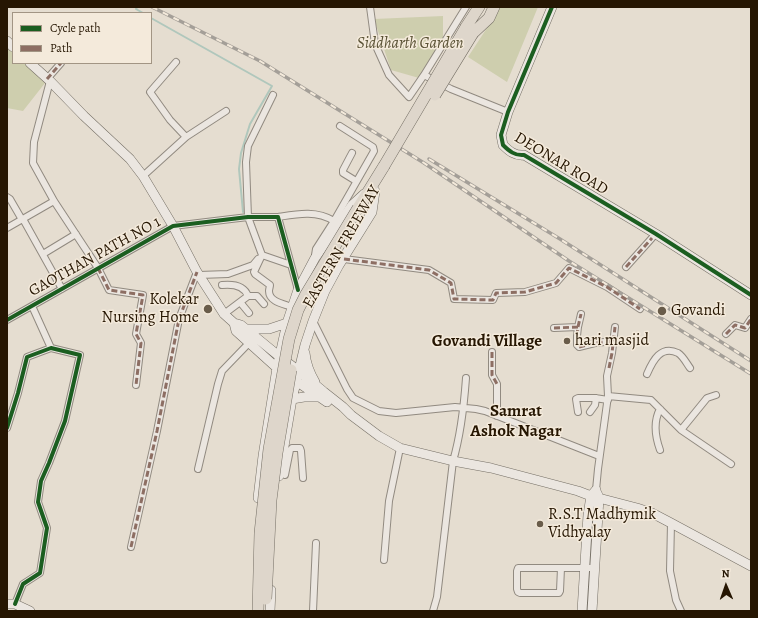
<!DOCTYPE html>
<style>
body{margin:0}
#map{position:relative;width:758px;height:618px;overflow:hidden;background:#e5ddd0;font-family:Alegreya,serif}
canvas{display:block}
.frame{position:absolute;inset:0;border:8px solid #261602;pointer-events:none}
.legend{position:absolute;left:12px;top:12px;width:140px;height:52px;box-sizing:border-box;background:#f4eadb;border:1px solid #a29584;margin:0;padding:5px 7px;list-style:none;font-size:12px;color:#261602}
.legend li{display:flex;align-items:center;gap:8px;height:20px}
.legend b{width:20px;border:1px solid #a29584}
.north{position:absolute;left:706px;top:566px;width:40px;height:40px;-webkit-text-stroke:3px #f4eadb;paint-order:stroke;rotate:358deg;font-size:11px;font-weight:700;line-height:16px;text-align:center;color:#261602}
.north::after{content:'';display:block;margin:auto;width:14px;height:18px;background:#261602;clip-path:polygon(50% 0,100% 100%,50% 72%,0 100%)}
</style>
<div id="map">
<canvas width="758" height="618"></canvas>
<div class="frame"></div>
<ul class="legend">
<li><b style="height:5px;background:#1b5e20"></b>Cycle path</li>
<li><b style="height:5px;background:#8d6e63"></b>Path</li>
</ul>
<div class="north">N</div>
</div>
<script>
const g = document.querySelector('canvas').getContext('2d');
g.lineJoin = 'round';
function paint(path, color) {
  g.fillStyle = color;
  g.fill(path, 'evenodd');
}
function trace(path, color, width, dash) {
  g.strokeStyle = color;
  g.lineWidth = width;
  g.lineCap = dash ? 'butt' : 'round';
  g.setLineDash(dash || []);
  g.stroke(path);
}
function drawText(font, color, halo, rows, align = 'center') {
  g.font = font + ' Alegreya,serif';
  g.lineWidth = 3;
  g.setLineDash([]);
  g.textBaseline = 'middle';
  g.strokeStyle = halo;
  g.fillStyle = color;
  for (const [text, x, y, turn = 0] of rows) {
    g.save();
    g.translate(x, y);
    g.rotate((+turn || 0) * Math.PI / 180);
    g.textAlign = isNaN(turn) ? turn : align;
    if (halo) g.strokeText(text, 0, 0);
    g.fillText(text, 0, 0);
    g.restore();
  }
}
paint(new Path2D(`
 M500,7H538L507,82L468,57L485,31Z
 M443,16V39L419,78L391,70L374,19Z
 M7,47L13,53V63H24L45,83L23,111L7,108Z`), '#ceceae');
trace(new Path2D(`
 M137,7L136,9L143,13
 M151,18L272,86L250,124L241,153L239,169L243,212`), '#b0c7bc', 2);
const street = new Path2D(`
 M370,7L375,44L389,75L409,97L424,75L451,89L508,112
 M176,62L150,92L170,120L186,137
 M424,75L466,7
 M47,79L61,63
 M50,81L34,142L33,163L54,201L98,268L109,290L143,295L136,334L141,343L136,385
 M273,95L248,146L246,162L248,217L262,255L254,272L255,274L270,285C270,287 269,289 269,291C269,302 284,304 292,307
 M352,153L343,170V173L356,181
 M143,176L186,137L226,111
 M7,197L10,199L21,218L23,219L62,289
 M278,217C297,214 316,210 334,221L316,249L315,255
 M334,221L374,151L373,147L340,126
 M7,228L54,201
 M43,254L76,234
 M262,255L291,265
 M344,259L429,270L451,283L454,299L493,300L496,293L525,292L556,283L569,268L607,287L640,309
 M626,267L652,238
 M199,275L228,274L253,265L258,259
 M222,285C232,284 244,285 248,296
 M240,302L249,313
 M32,306L51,348
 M224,314L248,296H257L264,304
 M7,320L173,226L248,217H278L298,290
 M313,321L347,389L353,398L379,411L396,413L455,407L476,409L485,411L599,456
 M578,327L581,314
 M554,328L578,327L577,336V345L579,347L595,343L614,341
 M726,334L735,325L745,328L751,319
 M492,352V375L497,384V416
 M647,374C653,360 661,345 678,353C683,356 687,364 690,368
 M608,396L607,376L612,353L615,327
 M578,412L576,399L578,398H595L608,400
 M590,412L595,405L596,398
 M7,428L18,393L27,357L51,348L80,355L65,421L49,463L41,481L38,502L47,528L40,573L23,584L15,604
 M681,430L707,398L716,395
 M660,450C655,436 653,422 660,409
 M198,469L218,384L222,371L249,343
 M285,475L290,450L292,448H300L301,451L303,478
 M596,490L598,469L608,396L651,400L681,430L731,464
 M671,523L670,571L676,600L681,611
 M131,547L157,431L179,319L197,272
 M384,560L389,501L400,448
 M561,568L560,591L559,593H520L518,592L517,589V571L518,568H595
 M313,611L316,543
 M433,611L437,597L453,461C461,434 464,406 466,378`);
const secondary = new Path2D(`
 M552,7L508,112L501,135L503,145C509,151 515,156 524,155L656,234L751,295
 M7,41L13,47
 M30,63L50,81L84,116L130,159L143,176L173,226L197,272L224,314L234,323L236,331L277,368L327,402
 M234,323L241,325L280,357L299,371L324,392L343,407L351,415L379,436L400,448L453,461L491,468L578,491L591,496L637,508L652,513L671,523L751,566
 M246,329H269L287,323
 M305,353C306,364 309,372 315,382
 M292,399L304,397H320
 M279,476L292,399L305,345L313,321L325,291L339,265L372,212L375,191
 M258,498L263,456L277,368L287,323L298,290L315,258L352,205L364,194
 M7,604H15L30,611
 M270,611L271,590
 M582,611L588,515L591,496L596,490
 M592,611L599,498L597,493`);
const highway = new Path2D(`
 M466,27L479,7
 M473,33L489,18L494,7
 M358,208L384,166`);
trace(street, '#918a80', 8);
trace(secondary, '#756f65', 10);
trace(highway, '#756f65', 12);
trace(street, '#ebe6e0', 6);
trace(secondary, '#ebe6e0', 9);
trace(highway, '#ded6cb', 11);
const rail = new Path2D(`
 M152,7L260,61L424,163L569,261L751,374
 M429,159L560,239L751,361`);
trace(rail, '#a49f98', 3.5);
trace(rail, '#f4eadb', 2, [6]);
const highwayBridge = new Path2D(`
 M435,95L473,33
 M384,166L466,27
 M266,599L271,500L277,453L291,370
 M258,611L260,533L269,449L289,339L298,310L306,294L358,208`);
trace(highwayBridge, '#756f65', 12, []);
trace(highwayBridge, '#ded6cb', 11);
trace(new Path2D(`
 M47,79L61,63
 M344,259L429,270L451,283L454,299L493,300L496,293L525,292L556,283L569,268L607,287L640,309
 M626,267L652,238
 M98,268L109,290L143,295L136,334L141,343L136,385
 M578,327L581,314
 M554,328L578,327L577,336V345L579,347L595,343L614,341
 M726,334L735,325L745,328L751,319
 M492,352V375L497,384
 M609,368L612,353L615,327
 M131,547L157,431L179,319L197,272`), '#8d6e63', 3, [6, 3]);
trace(new Path2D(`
 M552,7L508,112L501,135L503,145C509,151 515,156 524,155L656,234L751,295
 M7,320L173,226L248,217H278L298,290
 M7,428L18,393L27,357L51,348L80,355L65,421L49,463L41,481L38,502L47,528L40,573L23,584L15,604`), '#1b5e20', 4);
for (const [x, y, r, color] of [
 [208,309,5,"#695c4a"],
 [662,311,5,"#695c4a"],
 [567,341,4,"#695c4a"],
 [540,524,4,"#695c4a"]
]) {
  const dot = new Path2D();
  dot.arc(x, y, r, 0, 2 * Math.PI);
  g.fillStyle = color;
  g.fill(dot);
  trace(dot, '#f4eadb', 1.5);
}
drawText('italic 16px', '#5a5235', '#f4eadb', [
 ["Siddharth Garden",410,44]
]);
drawText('16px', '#261602', '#f4eadb', [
 ["DEONAR ROAD",561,164,31],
 ["EASTERN FREEWAY",342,247,-60],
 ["GAOTHAN PATH NO 1",95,257,-29]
]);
drawText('16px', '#261602', '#f4eadb', [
 ["Kolekar",199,300,"right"],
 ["Nursing Home",199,318,"right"],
 ["Govandi",671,311],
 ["hari masjid",575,341],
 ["R.S.T Madhymik",548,515],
 ["Vidhyalay",548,533]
], 'left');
drawText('bold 17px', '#261602', '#f4eadb', [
 ["Govandi Village",487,342],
 ["Samrat",516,412],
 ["Ashok Nagar",516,432]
]);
</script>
